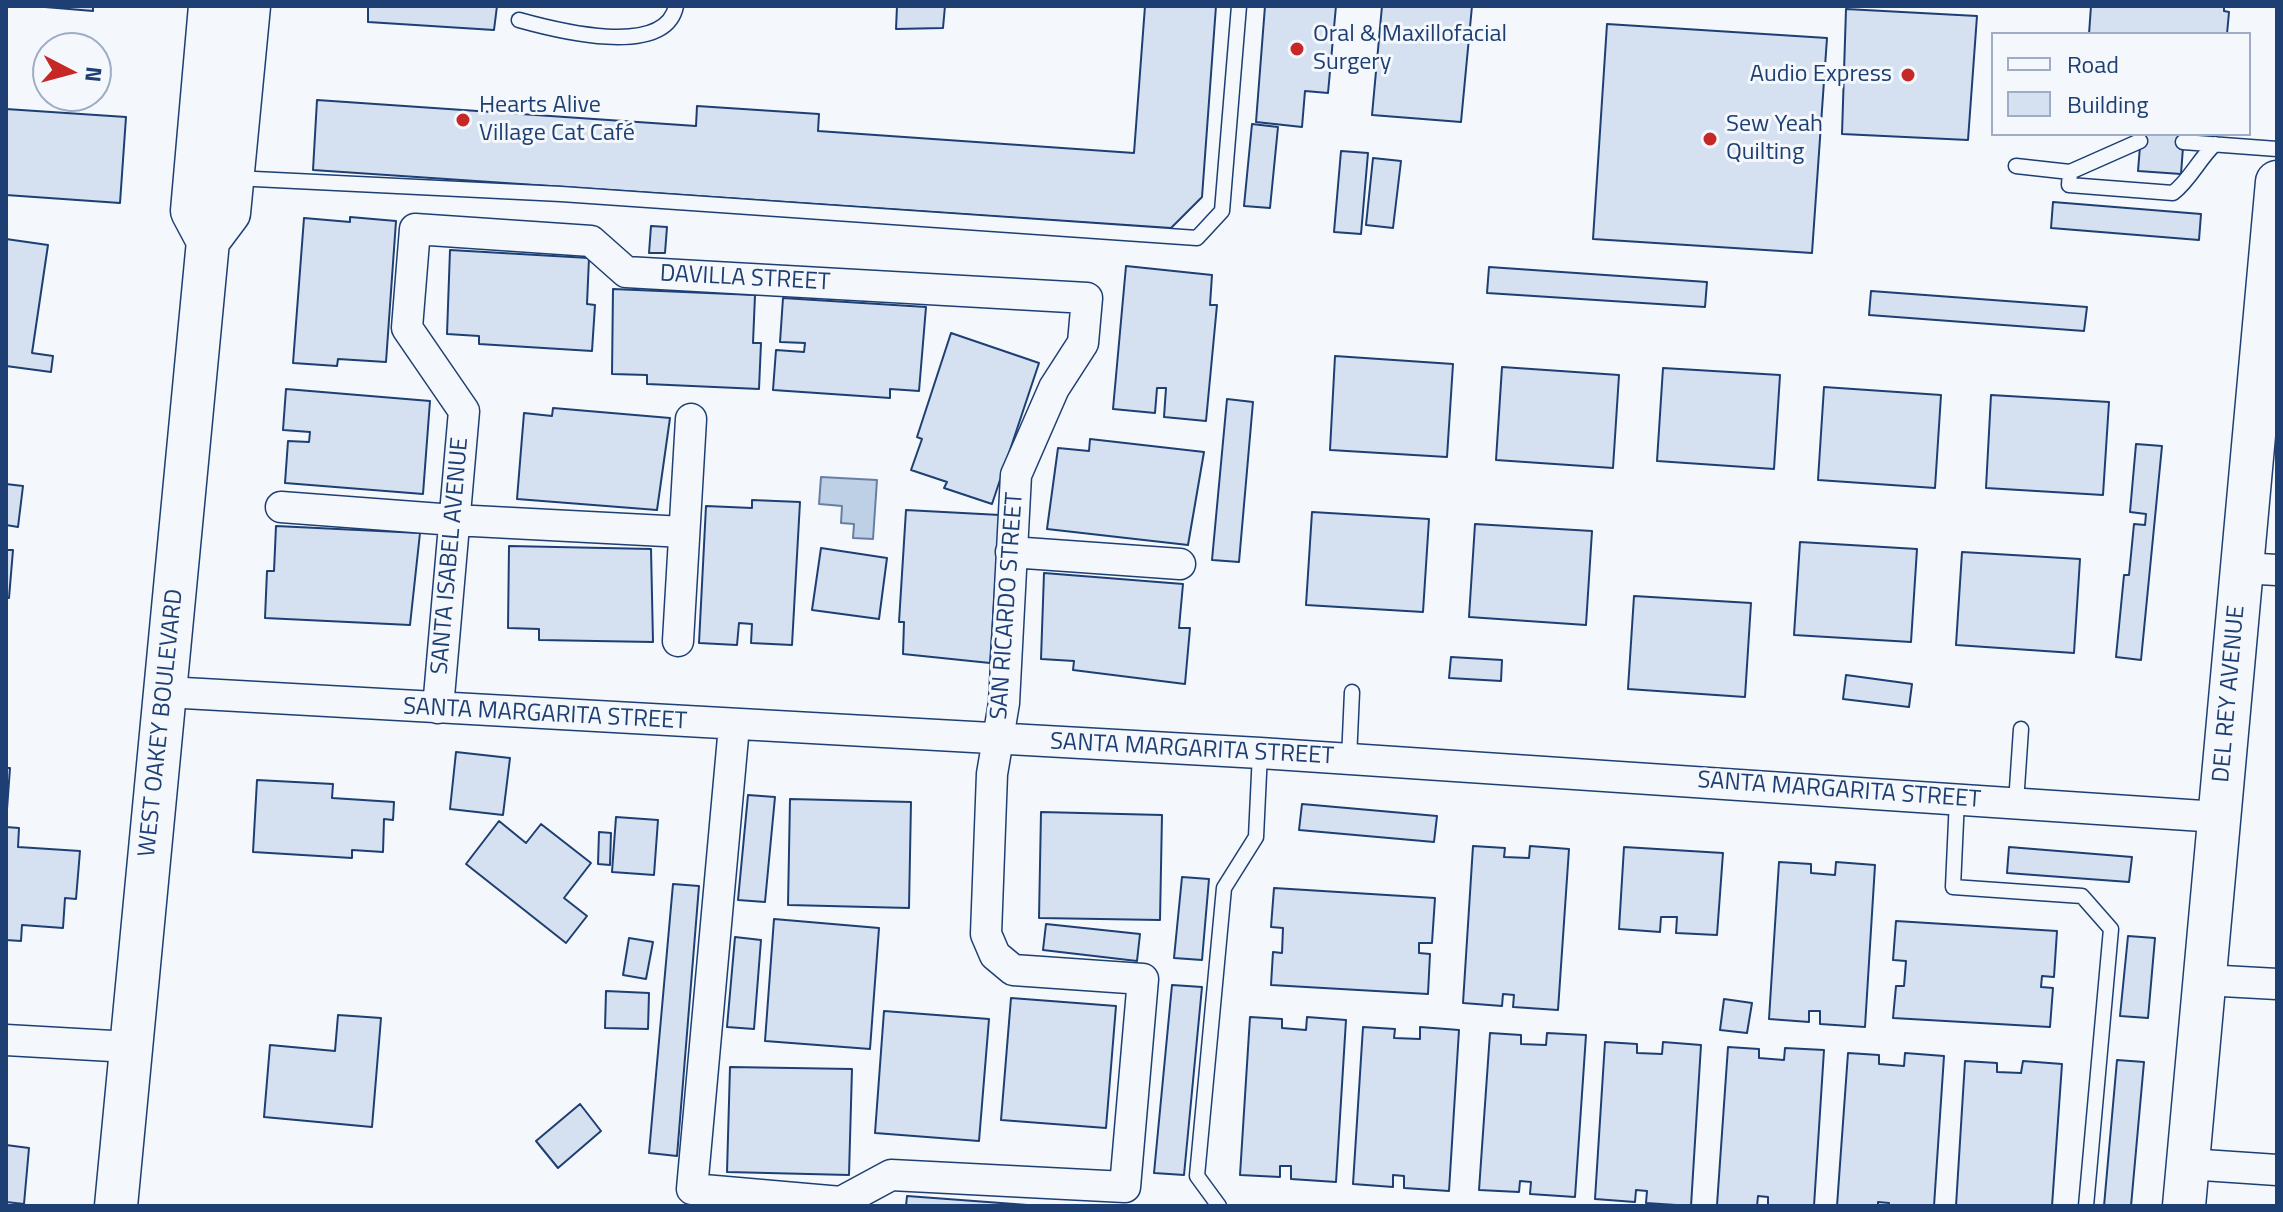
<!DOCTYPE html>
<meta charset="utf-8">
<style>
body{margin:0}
#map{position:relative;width:2283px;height:1212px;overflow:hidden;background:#f4f7fb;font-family:"Titillium Web",sans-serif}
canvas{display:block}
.frame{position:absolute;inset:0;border:8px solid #1d3f73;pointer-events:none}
.legend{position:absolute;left:1991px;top:32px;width:260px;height:104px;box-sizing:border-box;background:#f4f7fb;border:2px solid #9eadc5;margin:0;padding:10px 14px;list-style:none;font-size:24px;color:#1d3f73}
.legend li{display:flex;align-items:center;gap:16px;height:40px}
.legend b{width:40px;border:2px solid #9eadc5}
.north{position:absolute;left:32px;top:32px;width:80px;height:80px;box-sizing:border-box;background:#f4f7fb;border:2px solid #9eadc5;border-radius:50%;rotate:96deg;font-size:22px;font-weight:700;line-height:32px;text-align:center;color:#1d3f73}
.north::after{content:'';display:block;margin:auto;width:28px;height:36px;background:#c62828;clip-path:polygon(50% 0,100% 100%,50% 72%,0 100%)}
</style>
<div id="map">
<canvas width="2283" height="1212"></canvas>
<div class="frame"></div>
<ul class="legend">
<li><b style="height:10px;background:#f4f7fb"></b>Road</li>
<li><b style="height:22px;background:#d5e0f0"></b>Building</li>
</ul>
<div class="north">N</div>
</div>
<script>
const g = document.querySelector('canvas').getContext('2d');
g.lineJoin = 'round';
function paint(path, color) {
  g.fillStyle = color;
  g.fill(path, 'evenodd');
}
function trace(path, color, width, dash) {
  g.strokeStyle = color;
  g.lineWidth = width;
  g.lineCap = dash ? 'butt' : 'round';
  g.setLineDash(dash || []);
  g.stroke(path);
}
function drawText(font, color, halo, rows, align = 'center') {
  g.font = font + ' "Titillium Web",sans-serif';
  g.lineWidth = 6;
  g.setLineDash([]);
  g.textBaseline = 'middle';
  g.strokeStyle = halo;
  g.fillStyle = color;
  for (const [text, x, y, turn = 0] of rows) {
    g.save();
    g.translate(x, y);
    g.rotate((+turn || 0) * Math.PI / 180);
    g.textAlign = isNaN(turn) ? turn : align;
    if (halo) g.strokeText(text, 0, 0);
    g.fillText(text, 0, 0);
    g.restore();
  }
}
const water = new Path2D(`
 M821,477L877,480L873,539L853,538L854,524L841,523L842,506L819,504Z`);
paint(water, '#bed0e5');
trace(water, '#687fa3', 2);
const building = new Path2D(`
 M33,6H93V11Z
 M368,6H497L494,30L368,22Z
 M897,6H945L943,28L896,29Z
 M1145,6H1216L1202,197L1171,228L313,170L317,100L696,126L697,106L819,114L818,131L1134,153Z
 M1265,6H1336L1328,93L1305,91L1302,127L1256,122Z
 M1382,6H1472L1461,122L1372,115Z
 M2091,6H2224V11L2229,12L2227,34H2089Z
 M1846,9L1977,16L1968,140L1842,134Z
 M1607,24L1827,38L1812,253L1593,239Z
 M6,109L126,117L120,203L6,195Z
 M1252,124L1278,127L1270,208L1244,206Z
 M2141,134H2184L2181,174L2138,171Z
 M1341,151L1368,153L1361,234L1334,232Z
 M1373,158L1401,161L1393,228L1366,225Z
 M2053,202L2201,214L2199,240L2051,228Z
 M350,217L396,221L386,362L338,359L337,366L293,363L304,218L350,222Z
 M651,226L667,227L665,253H649Z
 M6,239L48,245L32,353L53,356L51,372L6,366Z
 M450,250L589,258L587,304L595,305L592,351L479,344V336L447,334Z
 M1126,266L1212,275L1210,305H1217L1206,421L1164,417L1166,388H1157L1155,413L1113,409Z
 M1489,267L1707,282L1705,307L1487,293Z
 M613,289L755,295L753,343H761L759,389L647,384V375L612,374Z
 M1871,291L2087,307L2084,331L1869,315Z
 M783,298L926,307L919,391L890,389V398L773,390L776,350L804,352L805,343L780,342Z
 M951,333L1039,363L992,504L944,488L947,482L911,470L922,439L917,437Z
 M1335,356L1453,364L1447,457L1330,450Z
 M1502,367L1619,375L1613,468L1496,460Z
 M1663,368L1780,375L1774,469L1657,461Z
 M1824,387L1941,395L1935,488L1818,480Z
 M286,389L430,401L423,494L285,483L288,441L309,442L310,432L283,430Z
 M1991,395L2109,402L2103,495L1986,488Z
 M1227,399L1253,402L1239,562L1212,560Z
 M553,408L670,418L657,510L517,499L524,413L552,416Z
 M1090,439L1204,452L1188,545L1047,529L1058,448L1089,451Z
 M2136,444L2162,446L2141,660L2116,657L2124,575H2129L2134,524L2145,525L2146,514L2130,512Z
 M6,484L23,486L18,527L6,525Z
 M752,500L800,502L792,645L751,643L752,624L739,623L737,645L699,643L706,506L752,508Z
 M906,510L1000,515L990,663L903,654L904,622H899Z
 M1312,512L1429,519L1423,612L1306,605Z
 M1475,524L1592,531L1586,625L1469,617Z
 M276,526L420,533L410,625L265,618L267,571H274Z
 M1800,542L1917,549L1911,642L1794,635Z
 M509,546L651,549L653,642L539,640V629L508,628Z
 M821,548L887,558L879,619L812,610Z
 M6,550H13L9,598H6Z
 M1962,552L2080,559L2074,653L1956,645Z
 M1044,573L1183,584L1179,628H1190L1185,684L1073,670L1074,661L1041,659Z
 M1634,596L1751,603L1745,697L1628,689Z
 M1451,657L1502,660L1501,681L1449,678Z
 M1846,675L1912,684L1909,707L1843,699Z
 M456,752L510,758L503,815L450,809Z
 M6,768H10L6,823Z
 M257,780L333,784L332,798L394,802L393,820L384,819L383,852L352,850V858L253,852Z
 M748,795L775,797L765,902L738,900Z
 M790,799L911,802L909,908L788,905Z
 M1302,804L1437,816L1434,842L1299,830Z
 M1041,812L1162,815L1160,920L1039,918Z
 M616,817L658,820L654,875L612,872Z
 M499,821L526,843L541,824L591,863L564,898L587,916L566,943L466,864Z
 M6,827L19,828L18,847L80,851L76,899L65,898L63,928L22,925L21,941L6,940Z
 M599,832L611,833L610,865L598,864Z
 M1473,846L1505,848L1504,857L1529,858L1530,846L1569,849L1558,1010L1513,1007L1514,995L1503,994L1502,1006L1463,1003Z
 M1624,847L1723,853L1717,935L1676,933L1677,917H1661L1660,932L1619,929Z
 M2009,847L2132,857L2129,882L2007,873Z
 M1779,862L1811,864V873L1835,875L1836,862L1875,865L1865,1027L1820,1024V1011H1809V1022L1769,1019Z
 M1182,877L1209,879L1202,960L1174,958Z
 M673,884L699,886L677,1156L649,1153Z
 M1274,888L1435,898L1432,943H1419V953L1430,954L1428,994L1271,985L1273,952L1282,953L1283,928L1271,927Z
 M774,919L879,928L870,1049L765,1041Z
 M1896,921L2057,931L2054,977L2042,976L2041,987L2053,988L2050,1027L1893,1018L1896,986H1904L1906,961L1893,960Z
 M1046,924L1140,934L1137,961L1043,950Z
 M2128,936L2155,938L2148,1018L2120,1016Z
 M735,937L761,940L754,1029L727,1027Z
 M629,938L653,942L646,979L623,975Z
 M1172,985L1202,987L1184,1175L1154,1173Z
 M606,991L649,993L648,1029L605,1028Z
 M1011,998L1116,1006L1106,1128L1001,1120Z
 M1724,999L1752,1003L1747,1033L1720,1030Z
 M884,1011L989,1019L979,1141L875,1133Z
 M338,1015L381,1018L372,1127L264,1117L270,1045L335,1051Z
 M1250,1017L1282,1019V1028L1306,1030L1307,1017L1346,1020L1336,1182L1291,1179V1166H1280V1177L1240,1175Z
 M1363,1027L1395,1029L1394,1038L1420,1039V1027L1459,1030L1449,1191L1404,1188V1176L1393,1175V1187L1353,1184Z
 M1490,1033L1521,1035V1044L1546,1045L1547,1033L1586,1035L1575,1197L1530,1194L1531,1182L1520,1181L1519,1192L1479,1190Z
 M1605,1042L1637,1044V1053L1662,1054L1663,1042L1701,1045L1691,1206L1646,1203L1647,1191L1636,1190L1635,1202L1595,1199Z
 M1728,1047L1759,1049V1058L1784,1060L1785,1048L1824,1050L1814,1206H1768V1197L1758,1196L1757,1206L1717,1205Z
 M1848,1053L1879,1055V1064L1904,1066L1905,1053L1944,1056L1934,1206H1889V1203L1878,1202V1206H1837Z
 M2117,1060L2144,1062L2131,1206H2104Z
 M1965,1061L1997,1063V1072L2021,1073L2023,1061L2062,1064L2052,1206H1956Z
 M730,1067L852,1069L849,1175L727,1172Z
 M580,1104L601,1131L558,1168L536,1141Z
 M6,1145L29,1148L24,1204L6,1202Z
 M907,1196L1041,1206H906Z`);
paint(building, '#d5e0f0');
trace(building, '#1d3f73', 2);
const lane = new Path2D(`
 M519,20C555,30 665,59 676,6
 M2183,142L2277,149
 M2016,166L2070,172L2140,141
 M2070,172L2069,185L2173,193C2190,180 2199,159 2215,144
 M234,178L561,194L1197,238L1222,211L1239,6
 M1349,759L1352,692
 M1957,799L1953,887L2082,896L2111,929L2086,1206
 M2016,803L2021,729
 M1219,1206L1197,1176L1224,888L1256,837L1260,753`);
const street = new Path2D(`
 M281,507L454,520L684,532
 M1011,552L1180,564
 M2241,568L2277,570
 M678,641L691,419
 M166,692L1260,753L2218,817
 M438,708L464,411L407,328L415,229L591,241L626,272L1087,298L1083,343L1054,388L1016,475L1004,703L992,774L986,934L995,955L1013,970L1143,979L1125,1187L891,1175L841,1202L692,1189L734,726
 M2204,980L2277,984
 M6,1040L130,1047
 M2188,1164L2277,1170`);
const secondary = new Path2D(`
 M208,241L192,211L210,6
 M116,1206L208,241L229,213L249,6
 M2184,1206L2277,182`);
trace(lane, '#1d3f73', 17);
trace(street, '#1d3f73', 33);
trace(secondary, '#1d3f73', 45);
trace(lane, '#f4f7fb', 14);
trace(street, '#f4f7fb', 30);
trace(secondary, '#f4f7fb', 42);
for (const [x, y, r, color] of [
 [1297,49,8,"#c62828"],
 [1908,75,8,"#c62828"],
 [463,120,8,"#c62828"],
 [1710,139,8,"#c62828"]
]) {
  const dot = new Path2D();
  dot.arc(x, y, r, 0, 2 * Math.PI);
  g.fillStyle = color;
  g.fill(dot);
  trace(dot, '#f4f7fb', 3);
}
drawText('24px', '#1d3f73', '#f4f7fb', [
 ["Oral & Maxillofacial",1313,35],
 ["Surgery",1313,63],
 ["Audio Express",1892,75,"right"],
 ["Hearts Alive",479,106],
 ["Village Cat Café",479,134],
 ["Sew Yeah",1726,125],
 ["Quilting",1726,153]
], 'left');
drawText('24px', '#1d3f73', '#f4f7fb', [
 ["DAVILLA STREET",745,279,3],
 ["SANTA ISABEL AVENUE",451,556,-85],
 ["SAN RICARDO STREET",1008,606,-86],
 ["DEL REY AVENUE",2230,694,-85],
 ["SANTA MARGARITA STREET",545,715,3],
 ["WEST OAKEY BOULEVARD",162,723,-84],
 ["SANTA MARGARITA STREET",1192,750,3],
 ["SANTA MARGARITA STREET",1839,791,4]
]);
</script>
